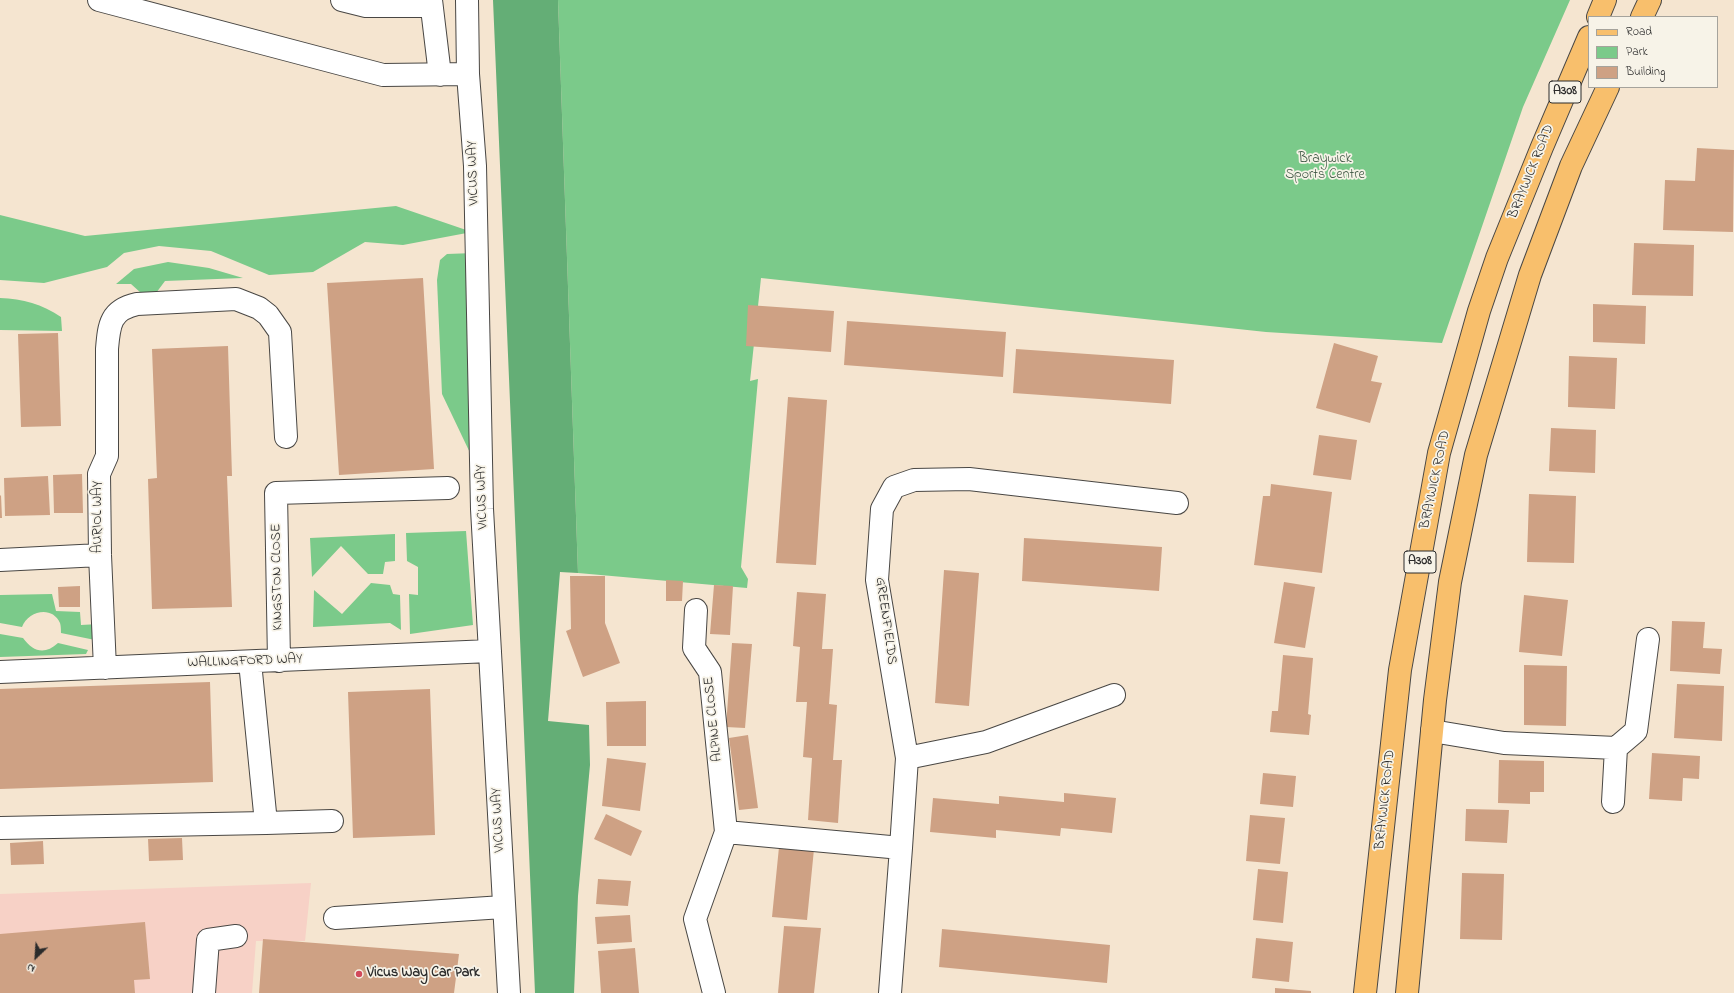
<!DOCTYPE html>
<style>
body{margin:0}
#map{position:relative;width:1734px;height:993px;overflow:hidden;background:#f5e5d0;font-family:"Indie Flower",sans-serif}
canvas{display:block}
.legend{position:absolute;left:1588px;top:16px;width:130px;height:72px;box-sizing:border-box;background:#f7f3e8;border:1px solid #a5a39c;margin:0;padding:5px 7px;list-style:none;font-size:12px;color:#2b2b2b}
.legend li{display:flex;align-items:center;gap:8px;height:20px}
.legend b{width:20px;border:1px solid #a5a39c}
.north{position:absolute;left:16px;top:937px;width:40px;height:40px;-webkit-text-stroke:3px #f7f3e8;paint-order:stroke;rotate:205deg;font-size:11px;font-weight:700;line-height:16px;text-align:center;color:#2b2b2b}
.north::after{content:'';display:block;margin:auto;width:14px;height:18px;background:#2b2b2b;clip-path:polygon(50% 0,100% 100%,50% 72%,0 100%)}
</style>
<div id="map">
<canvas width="1734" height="993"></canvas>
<ul class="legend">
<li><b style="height:5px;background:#f8bf6c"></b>Road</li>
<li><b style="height:11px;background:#7bca8a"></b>Park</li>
<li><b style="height:11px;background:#cea184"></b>Building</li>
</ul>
<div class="north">N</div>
</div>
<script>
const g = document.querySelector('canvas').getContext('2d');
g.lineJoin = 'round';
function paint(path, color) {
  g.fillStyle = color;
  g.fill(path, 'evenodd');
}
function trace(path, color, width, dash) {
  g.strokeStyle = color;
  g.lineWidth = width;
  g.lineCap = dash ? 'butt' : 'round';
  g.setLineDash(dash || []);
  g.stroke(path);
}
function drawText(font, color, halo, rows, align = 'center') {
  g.font = font + ' "Indie Flower",sans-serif';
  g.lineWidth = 3.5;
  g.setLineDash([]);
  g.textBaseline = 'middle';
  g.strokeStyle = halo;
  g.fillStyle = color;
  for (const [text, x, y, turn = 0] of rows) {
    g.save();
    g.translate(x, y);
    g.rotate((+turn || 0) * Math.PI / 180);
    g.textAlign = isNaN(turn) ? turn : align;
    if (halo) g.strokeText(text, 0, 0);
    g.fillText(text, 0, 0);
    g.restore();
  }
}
paint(new Path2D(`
 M311,883L305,941H256L252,993H0V894Z`), '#f7d1c6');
paint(new Path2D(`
 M558,0H1570L1523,107L1442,343L1266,332L761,278L750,381L758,379L741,567L748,579L747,588L578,573Z
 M396,206L472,232L403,245L365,242L313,272L269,275L211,251L159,246L124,253L107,267L44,283L0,280V215L85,236Z
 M474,253L472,457L442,394L437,280L440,260L447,254Z
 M168,262L209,268L243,278L165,281L156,293H141L131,284H116L134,269Z
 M0,298C23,299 42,304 61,317L62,331L0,330Z
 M466,531L473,625L410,634L409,594L418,595V567L407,561L406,533Z
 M395,534V561L385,562L383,574H368L341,546L312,577L310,538Z
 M371,583L390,585L393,594L400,595L401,630L390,623L313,627L314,590L342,614Z
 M52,594L56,611L80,612L81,625L99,624L95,640L61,633C61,631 61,626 60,623C52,605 28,611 22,627L0,623V595Z
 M0,634L23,638C33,652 45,655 58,643L88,650L86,654L0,657Z`), '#7bca8a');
paint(new Path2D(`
 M493,0H558L578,573L560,572L548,721L589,725L590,765L578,896L574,993H535Z`), '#64ae76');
paint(new Path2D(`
 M1697,148L1734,150L1733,232L1663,230L1665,180L1695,181Z
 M1634,243L1694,245L1693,296L1632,295Z
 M423,278L434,469L339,475L327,283Z
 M1593,304L1646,306L1645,344L1593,342Z
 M748,305L834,311L831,352L746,346Z
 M847,321L1006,332L1003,377L844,365Z
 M58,333L61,426L21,427L18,334Z
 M1334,343L1378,356L1371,381L1382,383L1370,423L1316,408Z
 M228,346L232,476H227L232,607L152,609L148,479L157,478L152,349Z
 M1016,349L1174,360L1171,404L1013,393Z
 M1569,356L1617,358L1615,409L1568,407Z
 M788,397L827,400L816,565L776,563Z
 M1551,428L1596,430L1595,473L1549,471Z
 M1319,435L1357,440L1351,480L1313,475Z
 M82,474L83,513H54L53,475Z
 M48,476L50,515L5,516L4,478Z
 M1271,484L1332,492L1322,573L1254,565L1263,496H1270Z
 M1529,494L1576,496L1574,563L1527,562Z
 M1,495L2,518H0V496Z
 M1024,538L1162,547L1159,591L1022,581Z
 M944,570L979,573L969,706L935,703Z
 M570,576H605V623L620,663L583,677L566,631L571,629Z
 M666,580L683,581L682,601H666Z
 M1284,582L1315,587L1305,648L1274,643Z
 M714,585L733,586L730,635L710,634Z
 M80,586V607H59L58,587Z
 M797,592L826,594L822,649H833L829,704L837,705L833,760H842L838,823L808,820L812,758L803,757L807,702H796L800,647L793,646Z
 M1524,595L1568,600L1562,656L1519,652Z
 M1672,621L1705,622L1703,648L1722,649L1720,674L1670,671Z
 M732,643L752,644L745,728L726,727Z
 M1283,655L1313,658L1308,714L1311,715L1309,735L1270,732L1272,711H1278Z
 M1524,665L1567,666L1566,726L1524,725Z
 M210,682L213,782L0,789V689Z
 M1677,684L1724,686L1722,741L1674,738Z
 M430,689L435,835L353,838L348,692Z
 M646,701V746H607L606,702Z
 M748,735L758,808L739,810L729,738Z
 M1652,753L1700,756L1699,779L1683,778L1682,801L1649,799Z
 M607,758L646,763L640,811L602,806Z
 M1499,760L1544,761V792H1530V804L1498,803Z
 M1263,773L1296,776L1293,807L1260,804Z
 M1064,793L1116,798L1112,833L1061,828L1060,836L996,830V838L930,832L933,798L999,804V796L1064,802Z
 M1466,809L1509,810L1507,843L1465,841Z
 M606,814L642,831L631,856L594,839Z
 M1250,815L1285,818L1280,864L1246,861Z
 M182,838L183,860L149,861L148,839Z
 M43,841L44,864L11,865L10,843Z
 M779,847L814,849L807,920L772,917Z
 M1258,869L1288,872L1283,923L1253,920Z
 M1462,873L1504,874L1502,940L1460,939Z
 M598,879L631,881L628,906L596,904Z
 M630,915L632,942L597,944L595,917Z
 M145,922L150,979L134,980L135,993H0V934Z
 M784,926L821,928L814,993H778Z
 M942,929L1110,945L1107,983L939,967Z
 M1256,938L1293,942L1289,982L1252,978Z
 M263,939L459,954L454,993H259Z
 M635,948L639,993H601L598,951Z
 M1275,988L1311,991V993H1275Z`), '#cea184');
const minor = new Path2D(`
 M99,0L383,75L468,74
 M342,0L366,6H431
 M431,0L440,75
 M467,0L468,74L475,166L482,509L509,993
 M0,560L100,555
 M696,610L694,648L710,672L726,832L695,919L714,993
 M279,661L276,493L448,488
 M105,668L100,555L99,474L107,456V349C109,325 110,310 137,304L236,299L259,308L268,315L280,332L286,437
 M0,672L490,651
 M1432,731L1504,743L1616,748L1636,731L1648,639
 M907,758L986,742L1114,695
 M1613,802L1616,748
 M266,823L332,821
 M0,828L266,823L250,662
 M726,832L901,848
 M335,918L503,907
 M204,993L208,940L236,936
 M890,993L901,848L907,758L877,580L882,509L894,487L914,480L969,479L1177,503`);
const major = new Path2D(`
 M1598,17L1605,0
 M1642,17L1650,0
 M1365,993L1400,670L1439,453L1479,311L1497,258L1542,147L1589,37
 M1407,993L1435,700L1450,582L1476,455L1530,275L1571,166L1608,87`);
trace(minor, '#494744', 24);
trace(major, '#494744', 24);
trace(minor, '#fff', 22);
trace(major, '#f8bf6c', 22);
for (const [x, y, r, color] of [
 [359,974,4,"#d1495b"]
]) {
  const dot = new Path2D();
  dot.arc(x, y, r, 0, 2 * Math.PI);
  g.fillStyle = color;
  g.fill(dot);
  trace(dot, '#f7f3e8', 1.5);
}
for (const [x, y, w] of [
 [1565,92,32],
 [1420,562,32]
]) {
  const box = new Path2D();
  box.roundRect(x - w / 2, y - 11, w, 22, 3);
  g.fillStyle = '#f7f3e8';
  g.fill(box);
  trace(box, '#2b2b2b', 1);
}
drawText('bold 13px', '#2b2b2b', null, [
 ["A308",1565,92],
 ["A308",1420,562]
]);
drawText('14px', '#435b48', '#f7f3e8', [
 ["Braywick",1325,160],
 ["Sports Centre",1325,176]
]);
drawText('14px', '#2b2b2b', '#f7f3e8', [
 ["BRAYWICK ROAD",1532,172,-68],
 ["VICUS WAY",474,173,-92],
 ["BRAYWICK ROAD",1436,480,-78],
 ["VICUS WAY",483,497,-92],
 ["AURIOL WAY",99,517,-90],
 ["KINGSTON CLOSE",278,577,-91],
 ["GREENFIELDS",885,621,82],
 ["WALLINGFORD WAY",245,662,-2],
 ["ALPINE CLOSE",714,719,-96],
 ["BRAYWICK ROAD",1386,800,-84],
 ["VICUS WAY",499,820,-93]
]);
drawText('bold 14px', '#2b2b2b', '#f7f3e8', [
 ["Vicus Way Car Park",367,974]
], 'left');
</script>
